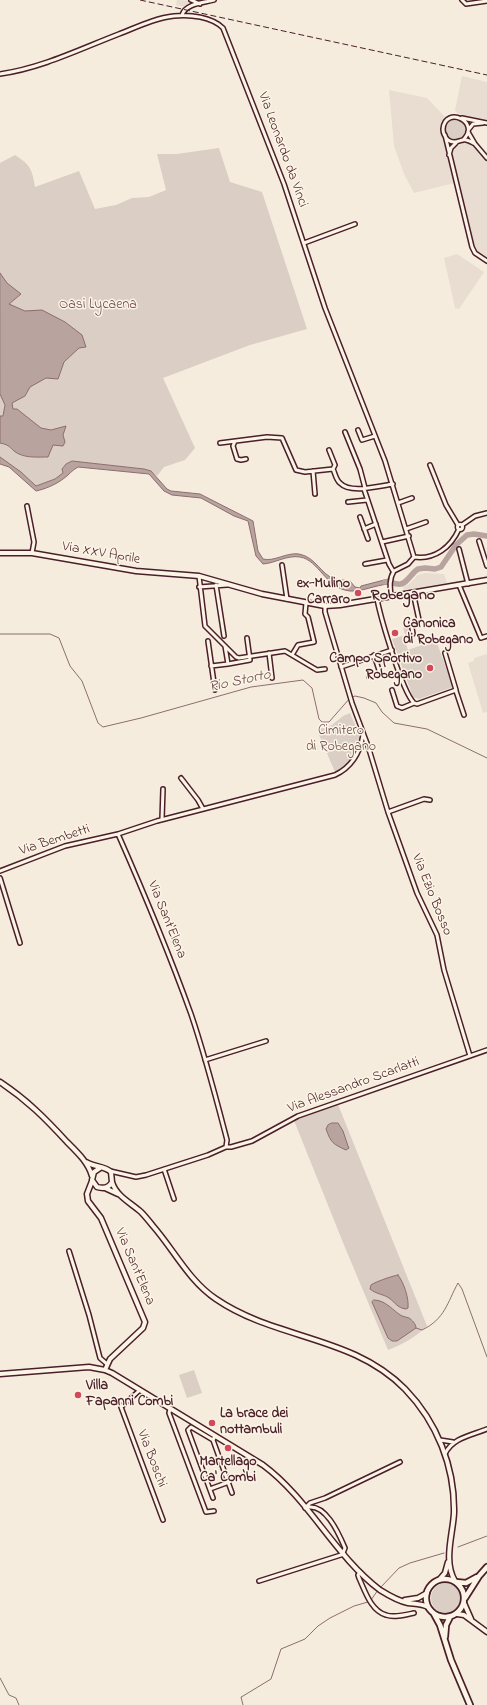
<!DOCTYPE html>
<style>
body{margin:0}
canvas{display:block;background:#f5ecde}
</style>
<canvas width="487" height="1705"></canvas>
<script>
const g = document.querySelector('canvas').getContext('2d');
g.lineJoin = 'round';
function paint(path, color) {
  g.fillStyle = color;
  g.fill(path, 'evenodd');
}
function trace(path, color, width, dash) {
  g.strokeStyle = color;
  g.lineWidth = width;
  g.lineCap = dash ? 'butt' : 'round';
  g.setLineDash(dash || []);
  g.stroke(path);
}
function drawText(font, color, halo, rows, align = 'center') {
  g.font = font + ' "Indie Flower",sans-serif';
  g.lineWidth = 3;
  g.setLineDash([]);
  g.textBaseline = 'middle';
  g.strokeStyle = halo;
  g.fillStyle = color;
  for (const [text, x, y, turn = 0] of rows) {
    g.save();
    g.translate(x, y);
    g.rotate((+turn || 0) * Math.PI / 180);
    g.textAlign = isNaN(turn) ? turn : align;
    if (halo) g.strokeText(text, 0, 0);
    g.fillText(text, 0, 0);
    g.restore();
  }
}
paint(new Path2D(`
 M177,0L194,1V3L184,7L176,5Z
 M462,76L487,82V121L458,114L456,112L455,110Z
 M389,90L427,98L446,118L442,123L441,131L454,183L414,193L404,174L394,146Z
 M464,143L470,144L487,162V258L476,250L452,154L454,147Z
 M457,254L484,272L459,309L455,308L444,258Z
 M425,573L444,574L447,583L404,590L403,587L409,584L418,575Z
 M487,654V712L483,713L468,663L474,661V658Z`), '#e8ddd0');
paint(new Path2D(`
 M445 130a11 11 0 1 1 22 0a11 11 0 1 1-22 0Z
 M219,148L230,182L262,192L307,329L250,345L163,378L195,448L185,460L164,467L157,476L151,471L144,469L72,461L66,464L62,469L64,473L55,479L36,486L21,472L0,457V163L15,155C30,165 32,168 35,187L79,171L95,209L116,205L132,198L149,197L166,190L157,154H177Z
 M409,625L412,635L404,638L408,650L436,640L453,687L419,699L413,697L392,639L405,635L403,627Z
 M350,713C353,721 358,729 360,737C362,752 347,766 335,772L317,730L332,725L343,716Z
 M337,1102L427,1326C416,1337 403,1344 388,1350L344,1245L293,1118Z
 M194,1370L202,1393L187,1398L179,1375Z
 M431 1598a15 15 0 1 1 30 0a15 15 0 1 1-30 0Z`), '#dbcec4');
const water = new Path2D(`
 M0,273L7,283L21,294L9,304L25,311L42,310L65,322L82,335L86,347L79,348L64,362L58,379L46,378L30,387L25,396L12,403L13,409H17L41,428L51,430L66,426L63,435L65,442L63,446L53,445L48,457C39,457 27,458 19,454C10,450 12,445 0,443V416H3L5,405L0,394Z
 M0,457L21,472L36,486L55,479L63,473L62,469L66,464L72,461L144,469L151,471L167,489L171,491L200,494L253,521L258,551L263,559C274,562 287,552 299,554C316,557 321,575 335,579C339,580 345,580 350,581L355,587L360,588L361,586L388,579L389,584C375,585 362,592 350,591C326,589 319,560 300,557C286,555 276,563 263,564L256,556L248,521L234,516L201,498L172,495L164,491L149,474L78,467C72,470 69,475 63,479C55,485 45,489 36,491L9,467L0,464Z
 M332,1123H338L343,1131L348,1146L349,1148L346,1150C333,1144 331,1143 326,1129L328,1125Z
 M398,1275C404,1283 409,1298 408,1308L406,1309C397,1308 395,1302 389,1298C383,1294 376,1294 370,1289L371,1285C375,1282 392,1276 398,1275Z
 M374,1300C386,1300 393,1311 402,1316C404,1317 407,1317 409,1318C412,1320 416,1324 416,1328L397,1341H392L388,1338L372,1302Z`);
paint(water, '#b8a39e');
trace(water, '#8c6e70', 1);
trace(new Path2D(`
 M0,634H50L59,638L70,666L82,681L98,723L103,727L141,718L251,687L303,680L312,688L319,719L322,722H329L350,698L355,696L364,698L376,703L382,712L394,723L427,729L487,758
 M416,1328L422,1330C445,1319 447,1303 458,1283L462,1289L487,1357
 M458,1547L487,1536
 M381,1587L399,1568L410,1563L444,1553
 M371,1600L378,1590
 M0,1678L9,1695L16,1698L19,1705
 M243,1705L241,1697L243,1696L271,1679L281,1649L305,1639L318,1626L330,1618L354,1606L368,1602`), '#8c6e70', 1);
trace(new Path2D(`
 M385,582C391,581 393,584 398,584C406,586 411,573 418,569L425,568L435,569L441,567L456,545L467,535L474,534L487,536`), '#b8a39e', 5.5);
const street = new Path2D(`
 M191,0L200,4
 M462,0L466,4L487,1
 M182,15C186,3 204,3 214,0
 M0,74C42,68 80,49 119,34C137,27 155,18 174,16C190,14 212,17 223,28L284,184L325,308L385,461L414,557
 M462,118L487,123
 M469,129L473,124L483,123
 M468,132L475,144L487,158
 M445,135L472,247L475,253L487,261
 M463,140C482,122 445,105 443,129C443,133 445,137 448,140C454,144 458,141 463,140C467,139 471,142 475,144
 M449,155L451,148L456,143
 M304,243L355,224
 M358,430L362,440L375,436
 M345,432L360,469L365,488
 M235,441L233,446L237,459L241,460L246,459
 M220,443L267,437L282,438L296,470L305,472L333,469C335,473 336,480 340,483C350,494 379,486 393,484
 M329,450L335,465L333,469
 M430,465L446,505L458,525
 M313,471L315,494
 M364,489L389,564L393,571
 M348,502L367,500
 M398,503L412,498
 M27,506L34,542L32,553
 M360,517L368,539
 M457.5 527a2.5 2.5 0 1 1 5 0a2.5 2.5 0 1 1-5 0Z
 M462,525L475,516L487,513
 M364,529L376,524
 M406,529L426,522
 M479,541L487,566
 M382,542L409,536
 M459,549L468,584
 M414,557C435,560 451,547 459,529
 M365,564L387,560
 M282,565L287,599
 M199,576L205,626L236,657L239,658L285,651L317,670L325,669
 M216,585L224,636
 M459,585L481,638L487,636
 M199,587L227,585
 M391,596C390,587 389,579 394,571L408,564L414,557
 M377,599C381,619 402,691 414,703L417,704L456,690L445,653
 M325,606V612L352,703L368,746L388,812L417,893L437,935L444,970L470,1056
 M413,634L411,622L419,620L413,592
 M208,641L215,690
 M225,646L228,664L250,660L247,638
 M269,653L272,678
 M292,655L298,645L314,642L308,617L305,614L306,603
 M211,666L228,664
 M341,667L392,650
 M369,677L380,673L374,655
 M392,690L397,706L402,708L414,703
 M456,691L464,715
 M181,778L198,800L203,809
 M388,812L424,799L430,800
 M162,819L163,789
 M118,834C144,893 169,953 191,1014C205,1055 216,1098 227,1140L226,1147
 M0,871L65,846L118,834L157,821L335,775C352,767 360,753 363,735
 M0,878L20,943
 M205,1060L266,1041
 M164,1169L174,1199
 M110,1171L136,1177L146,1175L208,1155L226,1147H231L252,1141L298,1116L487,1050
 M69,1251L89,1315L100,1358L107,1364
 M140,1390L121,1407L163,1520
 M170,1409L169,1413L206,1512L214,1511
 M213,1440L232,1493
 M440,1440L453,1442
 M445,1454C452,1438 472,1435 487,1429
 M210,1489L229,1482
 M213,1498L188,1430L191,1427L213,1440L215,1436
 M305,1508L310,1503L325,1498L400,1462
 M305,1508C325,1501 339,1534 345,1548L343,1553
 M360,1572L358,1575L359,1578C365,1591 371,1611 386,1615C394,1618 405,1615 414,1613
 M259,1581L344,1554`);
const secondary = new Path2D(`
 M0,553H32L136,571L199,576L262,594L325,606L340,605L487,580
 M0,1082C27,1100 45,1118 67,1142C77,1152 88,1162 92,1176
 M86,1162C94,1167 105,1166 111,1172L112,1182C109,1188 104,1189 97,1187L92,1180L94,1172L100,1168
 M92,1181L87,1194L88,1201L101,1218L145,1322L143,1328L110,1359L105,1370
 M112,1182C116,1196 131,1203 141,1212C145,1216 149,1221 153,1226C174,1250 189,1281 216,1299C276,1340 352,1335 405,1389C437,1422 455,1467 454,1513C453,1534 443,1561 455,1581
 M105,1188L118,1194
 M0,1374L89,1367L105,1370L112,1373L263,1465C309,1499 334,1555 380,1590C388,1595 398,1601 408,1603C415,1604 422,1604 428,1607
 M439,1580L445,1573L448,1562
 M405,1600L418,1598L427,1593
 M464,1603L471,1619
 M457,1614L464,1615L487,1632`);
const primary = new Path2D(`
 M426 1598a19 19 0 1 1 38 0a19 19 0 1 1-38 0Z
 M456,1582L466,1583L477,1577
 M465,1598L479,1576L487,1567
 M434,1614L440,1625L451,1660L470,1705
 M445,1637L446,1625L450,1617`);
trace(street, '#4a1f2b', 6);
trace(secondary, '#4a1f2b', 7);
trace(primary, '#4a1f2b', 8);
trace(street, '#fcf5e5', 3);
trace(secondary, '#fcf5e5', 4);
trace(primary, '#fcf5e5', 4.5);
trace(new Path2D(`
 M140,0L487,75`), '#4a1f2b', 1, [6, 3]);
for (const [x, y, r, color] of [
 [358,593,4,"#d1495b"],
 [395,633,4,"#d1495b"],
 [430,668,4,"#d1495b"],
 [78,1395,4,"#d1495b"],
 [212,1423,4,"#d1495b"],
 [228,1448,4,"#d1495b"]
]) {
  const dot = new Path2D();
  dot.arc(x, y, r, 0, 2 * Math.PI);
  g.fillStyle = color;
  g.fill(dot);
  trace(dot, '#fcf5e5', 1.5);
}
drawText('14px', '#4a1f2b', '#fcf5e5', [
 ["Via Leonardo da Vinci",282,150,70],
 ["Via XXV Aprile",101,554,10],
 ["Via Bembetti",55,841,-18],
 ["Via Ezio Bosso",431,895,68],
 ["Via Sant'Elena",166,920,68],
 ["Via Alessandro Scarlatti",354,1086,-20],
 ["Via Sant'Elena",134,1267,67],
 ["Via Boschi",151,1459,69]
]);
drawText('14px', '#6e4b51', '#fcf5e5', [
 ["Oasi Lycaena",98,306],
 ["Cimitero",341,732],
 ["di Robegano",341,748]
]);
drawText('bold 14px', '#4a1f2b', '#fcf5e5', [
 ["ex-Mulino",350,585,"right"],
 ["Carraro",350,601,"right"],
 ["Canonica",403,625],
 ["di Robegano",403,641],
 ["Campo Sportivo",422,660,"right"],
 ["Robegano",422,676,"right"],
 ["Villa",86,1387],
 ["Fapanni Combi",86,1403],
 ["La brace dei",220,1415],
 ["nottambuli",220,1431],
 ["Martellago",228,1463,"center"],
 ["Ca' Combi",228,1479,"center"]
], 'left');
drawText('italic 15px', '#704d53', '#fcf5e5', [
 ["Rio Storto",240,682,-12]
]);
drawText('bold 16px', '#4a1f2b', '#fcf5e5', [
 ["Robegano",403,596]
]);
</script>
